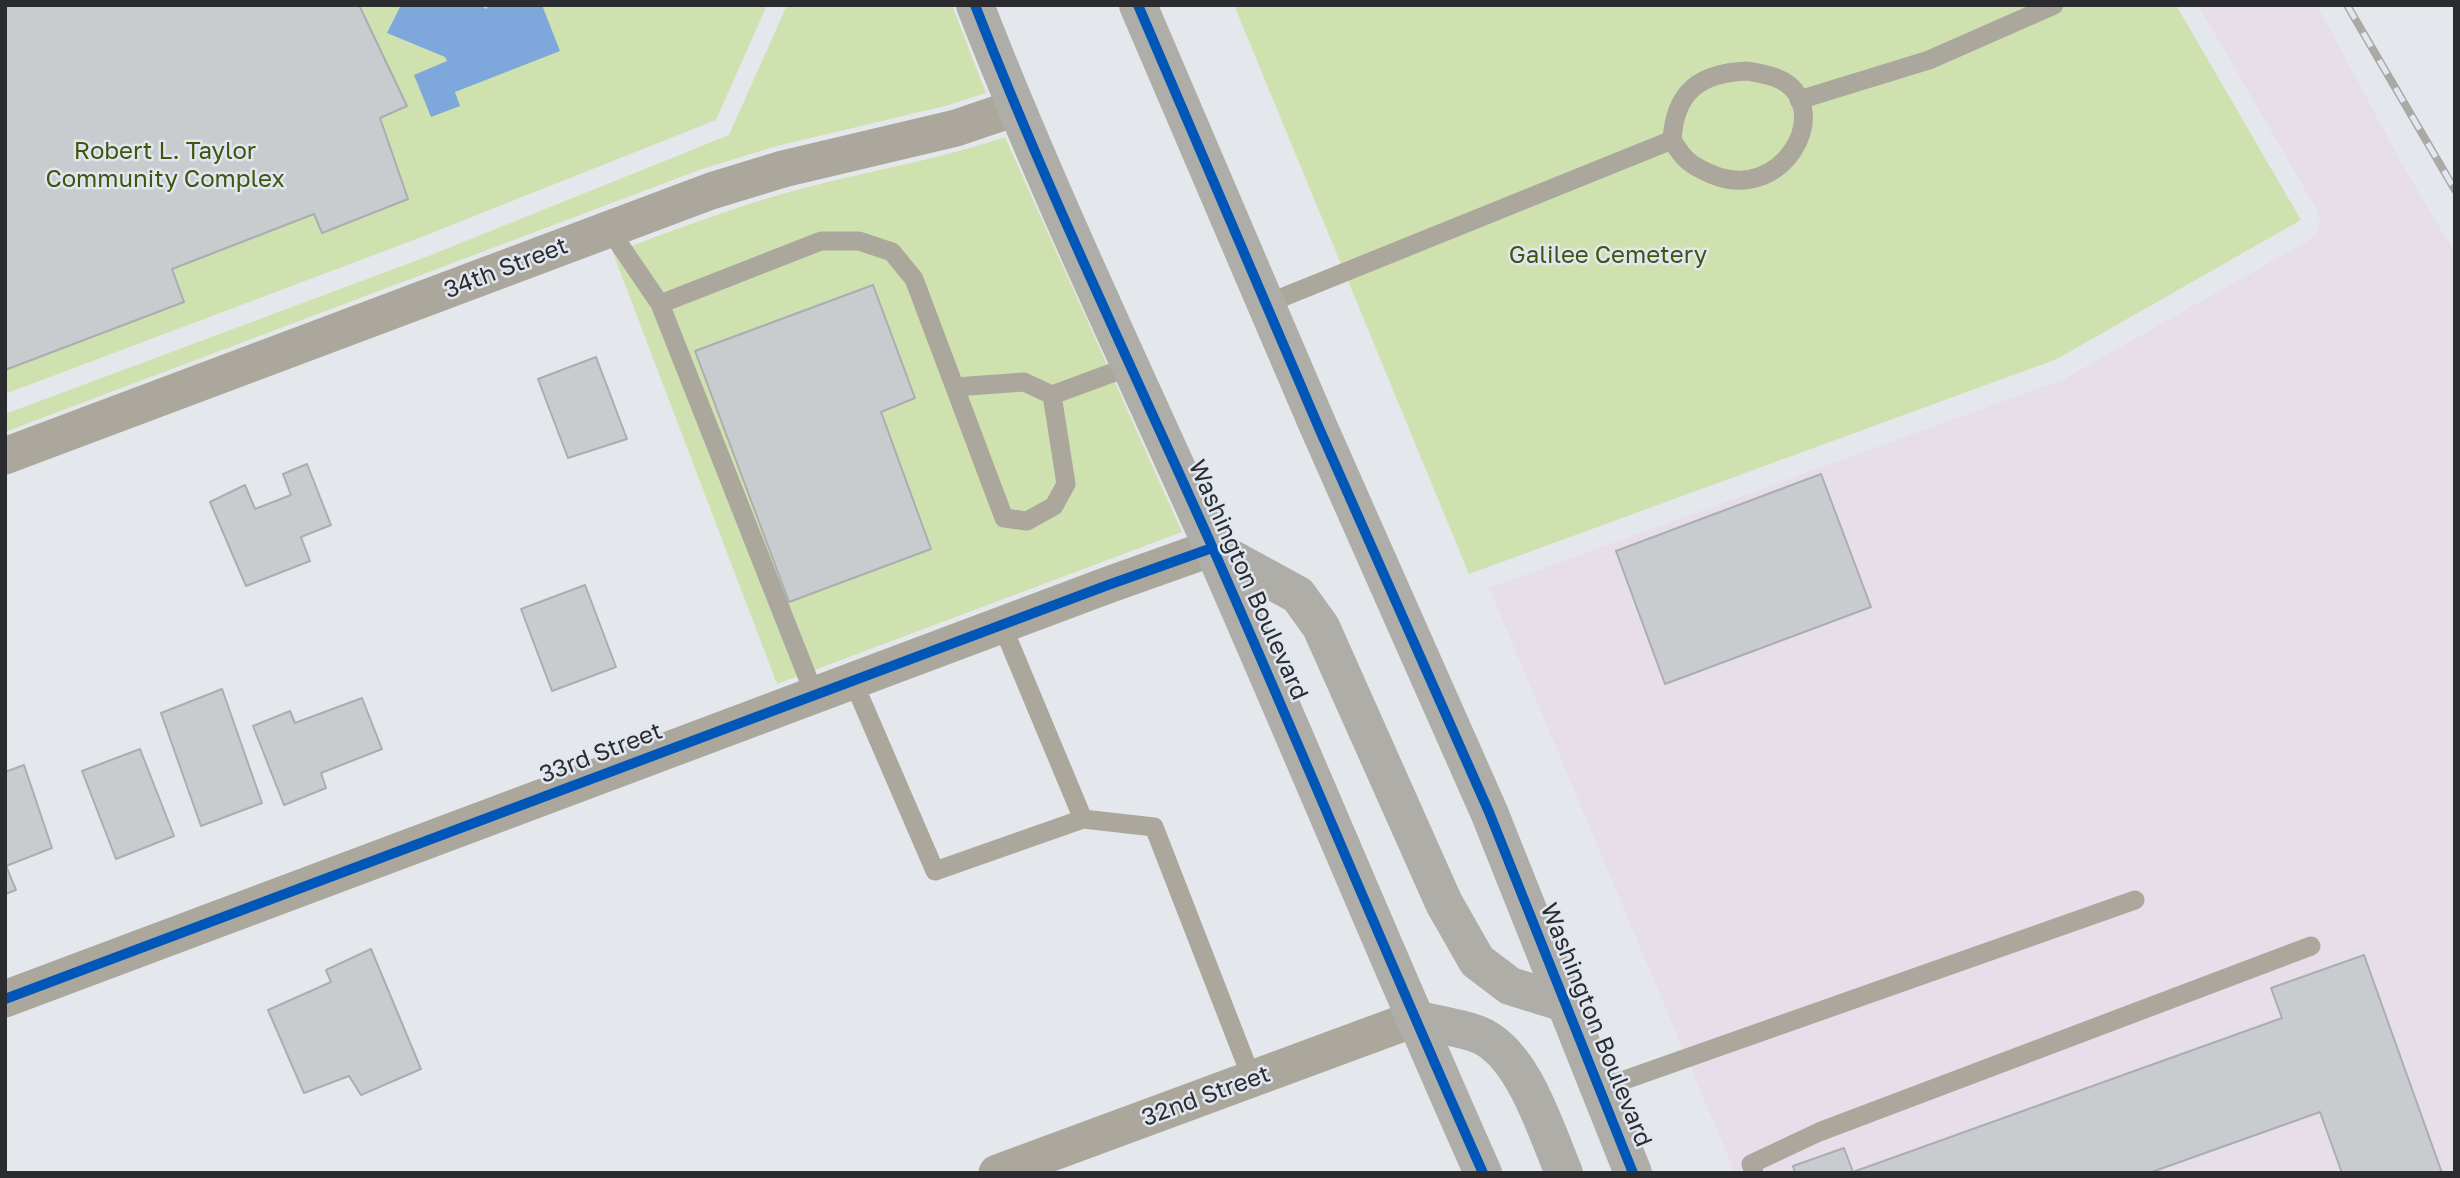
<!DOCTYPE html>
<style>
body{margin:0}
#map{position:relative;width:2460px;height:1178px;overflow:hidden;background:#e4e8ec;font-family:"Golos Text",sans-serif}
canvas{display:block}
.frame{position:absolute;inset:0;border:7px solid #2a2c30;pointer-events:none}
</style>
<div id="map">
<canvas width="2460" height="1178"></canvas>
<div class="frame"></div>
</div>
<script>
const g = document.querySelector('canvas').getContext('2d');
g.lineJoin = 'round';
function paint(path, color) {
  g.fillStyle = color;
  g.fill(path, 'evenodd');
}
function trace(path, color, width, dash) {
  g.strokeStyle = color;
  g.lineWidth = width;
  g.lineCap = dash ? 'butt' : 'round';
  g.setLineDash(dash || []);
  g.stroke(path);
}
function drawText(font, color, halo, rows, align = 'center') {
  g.font = font + ' "Golos Text",sans-serif';
  g.lineWidth = 5;
  g.setLineDash([]);
  g.textBaseline = 'middle';
  g.strokeStyle = halo;
  g.fillStyle = color;
  for (const [text, x, y, turn = 0] of rows) {
    g.save();
    g.translate(x, y);
    g.rotate((+turn || 0) * Math.PI / 180);
    g.textAlign = isNaN(turn) ? turn : align;
    if (halo) g.strokeText(text, 0, 0);
    g.fillText(text, 0, 0);
    g.restore();
  }
}
paint(new Path2D(`
 M2198,5H2317L2401,162L2455,253V1173H1735L1489,588L2064,379L2311,239L2318,229L2320,223L2317,210Z`), '#e7dee9');
paint(new Path2D(`
 M5,5H767L716,120L419,238L5,394Z
 M787,5H952L986,93L949,105L777,146L702,169L5,432V414L426,257L729,135Z
 M1234,5H2176L2301,220L2057,359L1469,574Z
 M1005,137L1182,532L777,684L613,253C671,231 729,209 789,192C861,172 934,161 1005,137Z`), '#d0e1b0');
paint(new Path2D(`
 M401,5H480L486,9L490,5H542L560,51L455,92L460,106L431,117L414,75L447,61L445,57L387,33Z`), '#7ea8dc');
const building = new Path2D(`
 M5,5H359L407,106L380,118L408,199L322,233L314,214L172,269L184,302L5,370Z
 M873,285L915,398L881,412L931,549L789,602L695,351Z
 M596,357L627,439L568,458L538,379Z
 M307,464L331,525L301,537L310,561L246,586L210,502L245,485L255,509L291,495L283,474Z
 M1821,474L1871,607L1665,684L1616,551Z
 M585,585L616,667L552,691L521,609Z
 M222,689L262,803L201,826L161,713Z
 M362,698L382,749L321,773L326,788L284,805L253,726L290,711L295,723Z
 M140,749L174,836L116,859L82,771Z
 M24,765L52,848L6,866L16,890L5,894V772Z
 M371,949L421,1069L361,1095L349,1076L304,1093L268,1010L331,982L326,970Z
 M2364,955L2442,1173H2342L2320,1112L2149,1173H1795L1793,1166L1844,1148L1853,1172L2282,1018L2271,988Z`);
paint(building, '#c9cccf');
trace(building, '#aaadb1', 2);
trace(new Path2D(`
 M1747,71C1759,73 1772,75 1783,81C1834,111 1782,205 1711,174C1690,165 1684,160 1672,140C1675,91 1700,73 1747,71Z
 M1799,100L1929,60L2054,5
 M609,229L660,304L815,696
 M660,304L821,241H859L892,252L914,279L1004,518L1027,521L1054,506L1066,484L1052,395L1024,382L955,387
 M1266,304L1672,140
 M1052,395L1131,366
 M853,681L935,871L1083,819L1002,625
 M1083,819L1154,827L1252,1079
 M1599,1089L2135,900
 M1754,1173L1751,1164L1819,1132L2311,946`), '#aca79c', 19);
trace(new Path2D(`
 M5,456L711,191L783,169L956,128L1015,108
 M5,999L1108,585L1212,548
 M997,1173L1414,1019`), '#aca79c', 37);
trace(new Path2D(`
 M975,5C1046,188 1131,365 1211,544C1303,753 1390,964 1483,1173
 M1138,5L1319,428L1489,812L1633,1173
 M1212,548L1298,595L1321,627L1444,903L1477,961L1510,986L1565,1003
 M1414,1019C1435,1024 1458,1027 1477,1034C1523,1051 1546,1131 1564,1173`), '#aeada7', 38);
const rail = new Path2D(`
 M2347,5L2455,190`);
trace(rail, '#aba9a5', 8);
trace(rail, '#e1e7f0', 5, [16]);
trace(new Path2D(`
 M975,5C1046,188 1131,365 1211,544C1303,753 1390,964 1483,1173
 M1138,5L1319,428L1489,812L1633,1173
 M5,999L1108,585L1212,548`), '#0057b8', 10);
drawText('24px', '#44540e', '#e1e7f0', [
 ["Robert L. Taylor",165,151],
 ["Community Complex",165,179],
 ["Galilee Cemetery",1608,255]
]);
drawText('24px', '#2a2c30', '#e1e7f0', [
 ["34th Street",506,268,-21],
 ["Washington Boulevard",1248,580,66],
 ["33rd Street",601,753,-21],
 ["Washington Boulevard",1596,1025,68],
 ["32nd Street",1206,1096,-20]
]);
</script>
